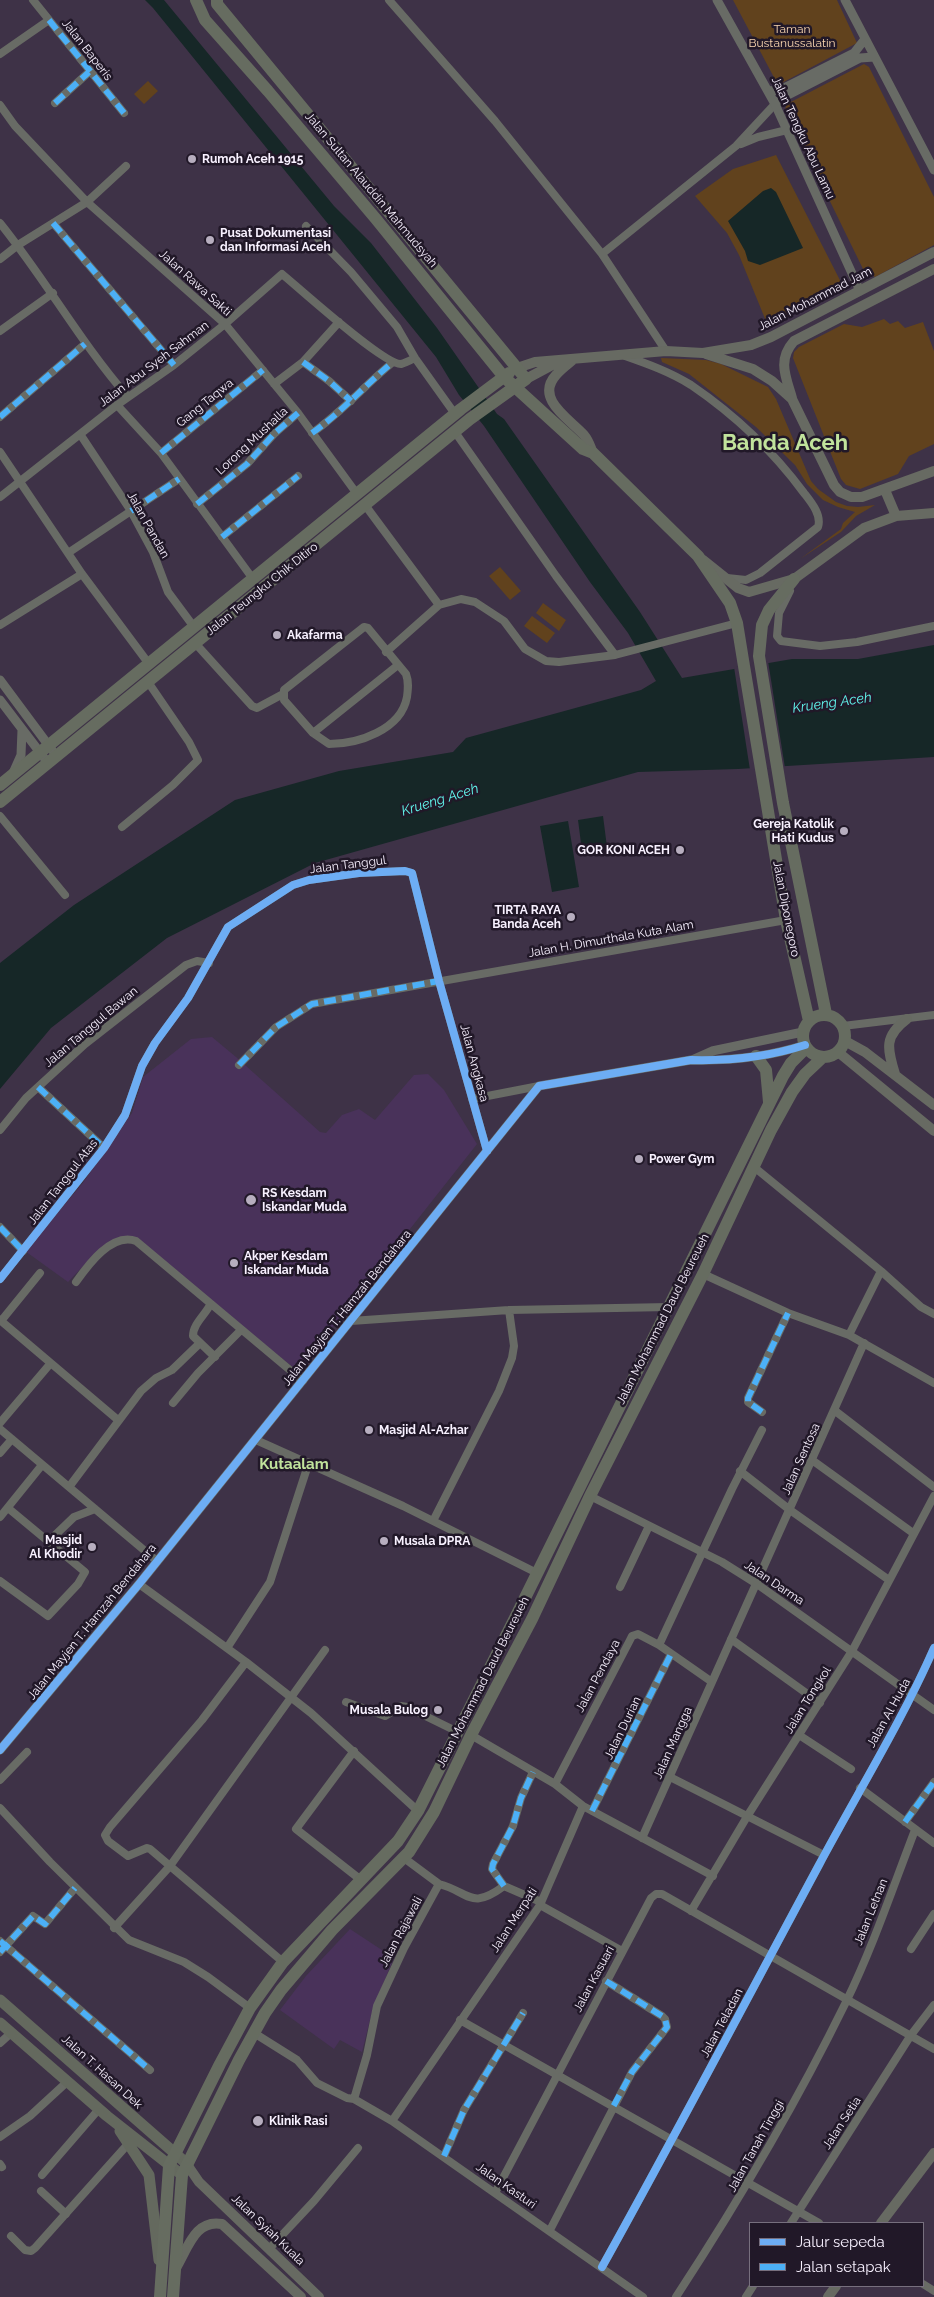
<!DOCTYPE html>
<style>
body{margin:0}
#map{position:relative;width:934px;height:2297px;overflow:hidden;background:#3e3247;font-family:Raleway,sans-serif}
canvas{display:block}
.legend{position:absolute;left:749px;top:2222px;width:175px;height:65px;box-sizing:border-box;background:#211828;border:1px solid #776f7e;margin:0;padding:6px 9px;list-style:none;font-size:15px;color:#f8f1ff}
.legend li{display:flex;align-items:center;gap:10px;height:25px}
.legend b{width:25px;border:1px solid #776f7e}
</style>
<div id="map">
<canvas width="934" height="2297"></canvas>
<ul class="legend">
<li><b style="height:6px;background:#6dadf4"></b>Jalur sepeda</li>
<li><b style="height:6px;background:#4cb0f7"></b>Jalan setapak</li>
</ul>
</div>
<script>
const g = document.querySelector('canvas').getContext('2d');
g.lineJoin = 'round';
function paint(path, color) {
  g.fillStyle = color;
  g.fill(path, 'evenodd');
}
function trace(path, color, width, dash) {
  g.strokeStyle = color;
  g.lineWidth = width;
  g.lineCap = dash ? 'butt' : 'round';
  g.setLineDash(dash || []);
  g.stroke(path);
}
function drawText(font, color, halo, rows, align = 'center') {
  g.font = font + ' Raleway,sans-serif';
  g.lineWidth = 5;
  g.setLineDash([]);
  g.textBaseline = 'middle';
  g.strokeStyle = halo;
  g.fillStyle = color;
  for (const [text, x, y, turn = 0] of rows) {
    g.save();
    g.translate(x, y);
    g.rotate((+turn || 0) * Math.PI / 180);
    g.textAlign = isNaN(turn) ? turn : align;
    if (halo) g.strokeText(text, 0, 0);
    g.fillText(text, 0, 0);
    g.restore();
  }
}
paint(new Path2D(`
 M212,1037L236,1057L320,1132L326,1133L342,1115L359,1109L375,1120L414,1075L428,1074L444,1090L477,1144L298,1371L128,1237L89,1260L68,1282L25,1251L82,1184L132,1113L143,1077L191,1039Z
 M350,1929L394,1958L373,2008L362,2052L340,2040L334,2049L280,2010L306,1976Z`), '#49325a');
paint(new Path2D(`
 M733,0H837L857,43L778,85Z
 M864,64L869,67L934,197V245L875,277L863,269L785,109L787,104Z
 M148,81L158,91L144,104L134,94Z
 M776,155L845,290L768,326L739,255L727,233L695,196L733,169Z
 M884,319L890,324L898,321L905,328L923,322L934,351V444L909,456L898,474L860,489L846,485L841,479L793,358L794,352L799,347L844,324L862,327Z
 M661,358L706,360L721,364L768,387L776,399L811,481L818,489L836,502L847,506L858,507L875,505L856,516L841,532L800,559L841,529L843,523L855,512L838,507L823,500L807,484L795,465L756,427L689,374L662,362Z
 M500,567L521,591L510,600L489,576Z
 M543,603L566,620L559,631L536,613Z
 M532,616L555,633L547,643L524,626Z`), '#61421d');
paint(new Path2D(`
 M145,0H164L334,206L371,243L437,328L497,414L504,419L640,612L682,678L792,659H858L934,645V757L738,769L638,772L315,863L167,938L51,1028L0,1089V963L74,905L235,800L339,771L453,752L466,738L641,690L656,681L628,633L590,582L484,426L459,395L436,357L153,8Z
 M771,188L776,192L803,248L760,265L748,261L745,251L728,221L763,191Z
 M603,816L607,847L582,851L578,820Z
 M568,821L579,887L552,892L540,826Z`), '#162727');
paint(new Path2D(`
 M768,661L785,768L750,770L734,667Z`), '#3e3247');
trace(new Path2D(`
 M33,0L124,113
 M389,0L495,121L602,254L736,146L775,104
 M0,54L49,20
 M55,103L89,72
 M0,105L15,126L87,202L225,324L298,413L357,494
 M741,144L758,137L787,130
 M0,223C46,280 80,342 128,397
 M53,223L174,365
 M306,226L351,272L397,327L415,358L455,414
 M602,254L666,351
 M0,259L18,245L87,202L126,166
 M0,331L53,293
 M625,356C648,364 670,372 691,385C735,415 773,451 804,493C811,502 822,515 818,527L760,573L746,580L727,578
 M303,362L329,381L351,401
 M274,384L303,362L339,322
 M117,405L161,453L253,579
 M0,417L85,344
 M455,432L556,576L615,655L737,623
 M312,433C342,412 365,385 393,362
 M80,434L131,511L153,552L168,592L194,627
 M0,452L82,574L149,664
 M161,453L263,370
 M0,497L117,405L174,365L225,324L282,274C300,289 384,365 401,364C405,363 411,360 415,358
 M197,504L247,464L274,434L298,413
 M365,505L439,605
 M222,537L298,476
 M68,553L179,479
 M790,591L779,613L777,636L781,641L820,646L857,642L934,626
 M0,625L82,574
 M364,627L368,628L406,674C409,682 408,689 407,697C401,730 358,744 329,744L313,733L284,700V690Z
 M195,643L252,706L257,708L283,694
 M386,652L439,605L461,599L475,602L504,621L525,649L546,661L559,662L615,655
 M313,733L398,665
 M0,816L65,895
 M122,827L173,785L198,760L189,742L148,682
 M843,1026L934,1015
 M239,1065L276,1027L312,1004L786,920
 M38,1087L104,1148
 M472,1099L539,1086
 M0,1130L26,1098L85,1044L186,965L197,961L209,963
 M754,1167L881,1271L921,1307L934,1314
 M0,1227L23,1251
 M703,1274L788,1313L849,1335L934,1383
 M0,1279L104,1148L125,1115L142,1066L155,1043L188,998L228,927L293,885L309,880L359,873L405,871L412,873L439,981L487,1151
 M76,1282C88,1265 112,1232 136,1241L303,1381
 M210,1305C205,1315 193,1324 193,1336L215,1357
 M0,1320L118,1420
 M1,1321L40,1273
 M351,1321L509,1310L669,1307
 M849,1335L881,1271
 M173,1403L198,1373L241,1330
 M834,1410L934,1487
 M762,1412L748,1402V1398L788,1313
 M0,1423L50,1364
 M0,1429L157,1561
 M256,1440L403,1506L537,1573
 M0,1453L12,1439
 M812,1460L913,1533
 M740,1471L790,1510L889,1580
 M69,1487L141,1391L156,1378L172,1370L200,1343
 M590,1496L722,1562L757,1584L934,1710
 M0,1517L42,1465
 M433,1521L499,1391L512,1358L514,1346L509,1310
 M49,1541L74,1517L95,1509
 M0,1581L48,1616L78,1584L85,1572L8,1508
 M139,1584L246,1662L311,1713L418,1811
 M620,1587L649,1526
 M731,1639L820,1703
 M659,1645L732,1489L762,1430
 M227,1648L270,1582L309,1462
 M246,1662L202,1720L110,1827L105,1835L108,1841L128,1856L147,1848L150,1849L283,1962
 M346,1702L385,1716L401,1706L407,1707L458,1732
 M471,1735L555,1784L583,1806L713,1876
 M799,1735L851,1769
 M354,1751L296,1829L361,1880
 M670,1777L824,1855
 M0,1780L27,1752
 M555,1784L630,1640L632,1636L638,1634L659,1645L712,1682
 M860,1788L934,1843
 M0,1808L50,1862L129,1940L184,1962L208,1977L250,2008
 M592,1811L671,1654
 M905,1822L934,1782
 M642,1838L864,1343
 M404,1858L439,1884
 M504,1886L492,1869L493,1864L513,1826L521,1798L533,1772
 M540,1905L622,1951
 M691,1911L748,1815L852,1651L934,1496
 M114,1928L170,1866L325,1650
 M0,1941L150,2070
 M911,1949L934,1914
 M0,1952L33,1916L45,1924L75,1888
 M460,2020L819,2223
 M254,2033L297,2060L317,2083L347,2098L354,2099L392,2121L643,2297
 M0,2043L11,2033
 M354,2099L367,2055L377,2006L404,1948L439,1884C470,1892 470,1911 504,1886L541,1902
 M392,2121L540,1905L583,1806
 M0,2137L30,2116L67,2082
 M444,2156L464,2110L523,2013
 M0,2164L2,2167
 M42,2175L99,2109
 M41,2191L66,2214
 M495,2193L651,1898L656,1894H662L934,2049
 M791,2223L911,2035L934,2005
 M550,2230L632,2072L667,2027L665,2019L662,2016L606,1981
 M11,2236L25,2250L31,2251L35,2248L128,2144
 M269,2249L314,2201L358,2148
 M602,2267C676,2134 747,1999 819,1865C858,1792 901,1723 934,1648
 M923,2284L934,2291
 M676,2297C738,2202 796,2104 846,2002C873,1947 893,1887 915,1830
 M746,2297L753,2286`), '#686b65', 8);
trace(new Path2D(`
 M717,0L775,104L860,291
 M845,0L934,170
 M768,91L780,90L854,53L865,39
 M775,104L784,97L860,58L874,57
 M0,680L52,750
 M0,700L48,763
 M13,773L21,755L22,730
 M694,1059L712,1051L803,1032
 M0,1750L139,1584L539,1086L691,1060C730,1061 768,1057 805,1045`), '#686b65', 9);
trace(new Path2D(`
 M706,354L753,369L772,381L792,399L834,485L840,492L851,497H862L934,471
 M574,359C568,364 561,369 556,375C534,399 571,420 584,435C589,441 590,446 593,453
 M517,368L535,362L666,351L703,353L751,345L771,337L934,252
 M526,379L554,364
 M792,398C786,377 777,360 794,341L934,269
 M885,490L896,516
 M703,560L738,588L749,592L794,579L864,528L896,516L934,513
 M845,1041L865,1052L934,1105
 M838,1052L934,1131
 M895,1074C887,1048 884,1036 907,1019
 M186,2163L199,2182L319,2297
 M881,2223L934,2153
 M176,2268C188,2248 195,2219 222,2224L301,2297
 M828,2297L836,2286`), '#676a62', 10);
trace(new Path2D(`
 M0,2000L186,2163
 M0,2023L107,2116L182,2175
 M120,2131L149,2175L159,2260`), '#64695e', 11);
trace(new Path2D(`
 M196,0L205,20L268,91L376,219L504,377L583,449L593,453L698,556L730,603L737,623L743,660L786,920L809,1021
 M794,579L769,610L762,625L759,656L783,803L826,1014
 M0,785L461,409L509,373
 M0,802L470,419L526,379L217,4V0
 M803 1036a21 21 0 1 1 42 0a21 21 0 1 1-42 0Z
 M756,1056L766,1070L769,1102
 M160,2297L169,2166L220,2064L250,2008L283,1962L398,1841L418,1811L518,1612L783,1076L791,1063L806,1048
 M173,2297L182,2175L239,2060L265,2013L281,1990L332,1930L409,1852L434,1812L471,1735L532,1619L590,1496L703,1274L771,1130L792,1092L805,1074L823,1057`), '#666c60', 12);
trace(new Path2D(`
 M49,20L124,113
 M55,103L89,72
 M53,223L174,365
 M303,362L329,381L351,401
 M0,417L85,344
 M312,433C342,412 365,385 393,362
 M161,453L263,370
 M197,504L247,464L274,434L298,413
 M131,511L179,479
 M222,537L298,476
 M239,1065L276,1027L312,1004L439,981
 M38,1087L104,1148
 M0,1227L23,1251
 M762,1412L748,1402V1398L788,1313
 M592,1811L671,1654
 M905,1822L934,1782
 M504,1886L492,1869L493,1864L513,1826L521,1798L533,1772
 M0,1941L150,2070
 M0,1952L33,1916L45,1924L75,1888
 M606,1981L662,2016L665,2019L667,2027L632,2072L613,2107
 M444,2156L464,2110L523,2013`), '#4cb0f7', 6, [12, 6]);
trace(new Path2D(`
 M0,1279L104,1148L125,1115L142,1066L155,1043L188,998L228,927L293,885L309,880L359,873L405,871L412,873L439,981L487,1151
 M0,1750L139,1584L539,1086L691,1060C730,1061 768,1057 805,1045
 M602,2267C676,2134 747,1999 819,1865C858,1792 901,1723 934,1648`), '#6dadf4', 8);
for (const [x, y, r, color] of [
 [192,159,5,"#b7aebf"],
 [210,240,5,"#b7aebf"],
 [277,635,5,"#b7aebf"],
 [844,831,5,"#b7aebf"],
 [680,850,5,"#b7aebf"],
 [571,917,5,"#b7aebf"],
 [639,1159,5,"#b7aebf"],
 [251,1200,6,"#b7aebf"],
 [234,1263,5,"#b7aebf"],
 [369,1430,5,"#b7aebf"],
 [384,1541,5,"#b7aebf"],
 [92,1547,5,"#b7aebf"],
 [438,1710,5,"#b7aebf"],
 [258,2121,6,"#b7aebf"]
]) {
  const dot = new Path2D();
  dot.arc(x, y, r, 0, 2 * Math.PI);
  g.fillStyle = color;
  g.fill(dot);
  trace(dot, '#211828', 2);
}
drawText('12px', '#fad7b1', '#211828', [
 ["Taman",792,29],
 ["Bustanussalatin",792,43]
]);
drawText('12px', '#f8f1ff', '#211828', [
 ["Jalan Baperis",87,50,52],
 ["Jalan Tengku Abu Lamu",803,138,65],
 ["Jalan Sultan Alauddin Mahmudsyah",371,190,50],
 ["Jalan Rawa Sakti",195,283,42],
 ["Jalan Mohammad Jam",815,299,-27],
 ["Jalan Abu Syeh Sahman",154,364,-37],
 ["Gang Taqwa",205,403,-39],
 ["Lorong Mushalla",252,441,-43],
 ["Jalan Pandan",148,525,61],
 ["Jalan Teungku Chik Ditiro",262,589,-39],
 ["Jalan Tanggul",348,865,-7],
 ["Jalan Diponegoro",786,909,79],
 ["Jalan H. Dimurthala Kuta Alam",611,939,-10],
 ["Jalan Tanggul Bawan",91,1027,-40],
 ["Jalan Angkasa",474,1063,75],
 ["Jalan Tanggul Atas",63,1182,-52],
 ["Jalan Mayjen T. Hamzah Bendahara",347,1308,-51],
 ["Jalan Mohammad Daud Beureueh",663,1319,-63],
 ["Jalan Sentosa",801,1459,-66],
 ["Jalan Darma",774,1583,34],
 ["Jalan Mayjen T. Hamzah Bendahara",92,1622,-51],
 ["Jalan Pendaya",598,1676,-62],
 ["Jalan Mohammad Daud Beureueh",483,1682,-63],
 ["Jalan Tongkol",808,1700,-58],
 ["Jalan Al Huda",889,1713,-61],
 ["Jalan Durian",623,1728,-64],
 ["Jalan Mangga",673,1743,-66],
 ["Jalan Letnan",871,1912,-68],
 ["Jalan Merpati",514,1920,-57],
 ["Jalan Rajawali",401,1932,-62],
 ["Jalan Kasuari",594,1979,-62],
 ["Jalan Teladan",722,2023,-62],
 ["Jalan T. Hasan Dek",102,2072,42],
 ["Jalan Setia",842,2123,-57],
 ["Jalan Tanah Tinggi",756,2146,-61],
 ["Jalan Kasturi",506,2186,35],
 ["Jalan Syiah Kuala",268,2230,44]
]);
drawText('bold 12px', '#f8f1ff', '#211828', [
 ["Rumoh Aceh 1915",202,159],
 ["Pusat Dokumentasi",220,233],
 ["dan Informasi Aceh",220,247],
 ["Akafarma",287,635],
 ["Gereja Katolik",834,824,"right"],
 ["Hati Kudus",834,838,"right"],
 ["GOR KONI ACEH",670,850,"right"],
 ["TIRTA RAYA",561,910,"right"],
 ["Banda Aceh",561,924,"right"],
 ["Power Gym",649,1159],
 ["RS Kesdam",262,1193],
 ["Iskandar Muda",262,1207],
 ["Akper Kesdam",244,1256],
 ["Iskandar Muda",244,1270],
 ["Masjid Al-Azhar",379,1430],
 ["Masjid",82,1540,"right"],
 ["Al Khodir",82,1554,"right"],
 ["Musala DPRA",394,1541],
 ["Musala Bulog",428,1710,"right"],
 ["Klinik Rasi",269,2121]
], 'left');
drawText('italic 14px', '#61f5ec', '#211828', [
 ["Krueng Aceh",832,703,-8],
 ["Krueng Aceh",440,800,-17]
]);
drawText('bold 15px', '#c1e39c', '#211828', [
 ["Kutaalam",294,1464]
]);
drawText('bold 22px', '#c1e39c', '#211828', [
 ["Banda Aceh",785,443]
]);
</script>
